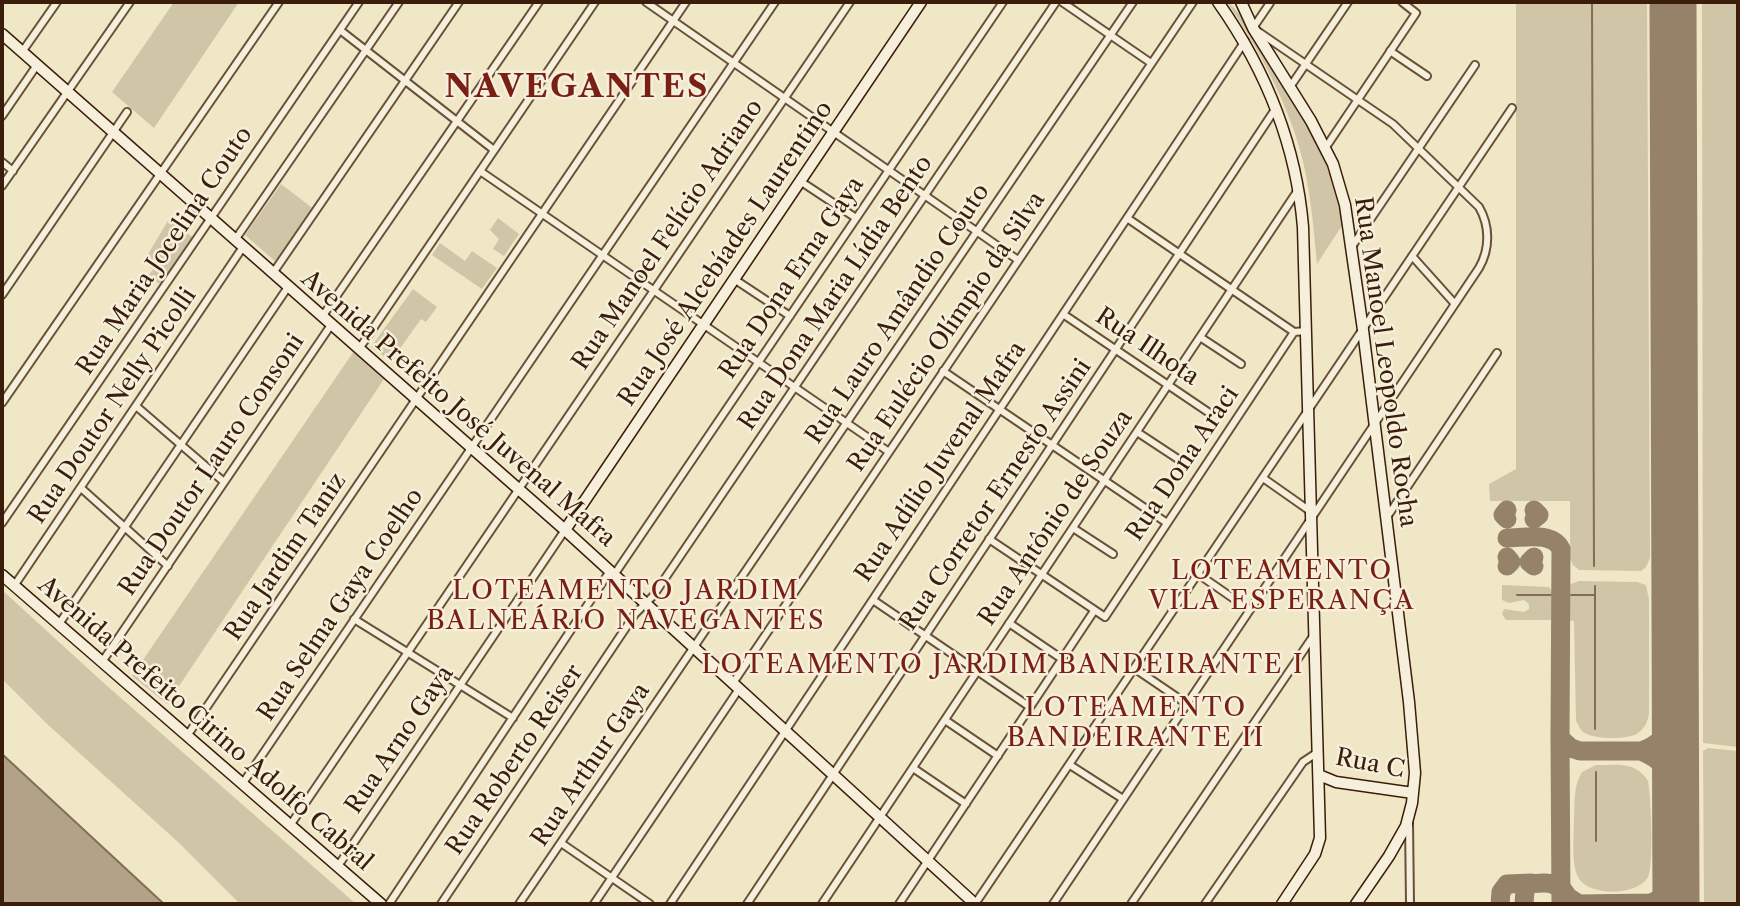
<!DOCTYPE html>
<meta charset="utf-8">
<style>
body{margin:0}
#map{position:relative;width:1740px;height:906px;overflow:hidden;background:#f0e7c7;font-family:"Libre Caslon Text",serif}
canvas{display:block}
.frame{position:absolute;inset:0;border:4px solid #3a1d0a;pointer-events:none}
</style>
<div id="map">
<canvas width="1740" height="906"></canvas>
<div class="frame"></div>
</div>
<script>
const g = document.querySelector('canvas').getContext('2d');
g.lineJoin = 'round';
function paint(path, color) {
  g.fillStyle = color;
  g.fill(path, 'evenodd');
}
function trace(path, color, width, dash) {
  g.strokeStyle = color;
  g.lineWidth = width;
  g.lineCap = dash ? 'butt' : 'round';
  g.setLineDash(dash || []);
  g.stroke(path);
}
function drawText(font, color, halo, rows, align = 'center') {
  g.font = font + ' "Libre Caslon Text",serif';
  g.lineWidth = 5;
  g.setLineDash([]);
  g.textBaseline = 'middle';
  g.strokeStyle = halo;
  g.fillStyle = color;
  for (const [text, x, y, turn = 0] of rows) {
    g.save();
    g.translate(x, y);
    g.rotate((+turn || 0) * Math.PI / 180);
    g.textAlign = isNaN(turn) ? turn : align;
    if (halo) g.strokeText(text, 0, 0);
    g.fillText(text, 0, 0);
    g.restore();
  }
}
paint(new Path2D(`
 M174,2H239L154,128L112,92Z
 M1227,2C1247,12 1320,141 1330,168C1337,185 1340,203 1345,221L1317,264C1313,220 1309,173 1294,131C1278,85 1254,42 1227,2Z
 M1516,2H1647L1650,558L1646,567L1641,571L1579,570L1573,565L1570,558V501H1490L1489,484L1516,469Z
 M1702,2H1738V747L1703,743Z
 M281,184L315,210L277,263L245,235Z
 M498,218L519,234L504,256L493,249L499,239L490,230Z
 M169,219L195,239L162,285L147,276L153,270L144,261Z
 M440,243L465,261L472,251L497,268L482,289L432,255Z
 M413,289L437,307L426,322L421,319L394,357L399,361L396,365L371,347Z
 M354,351L384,379L167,704L132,676Z
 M1579,581L1637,582L1646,585L1649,600V713C1648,721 1645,728 1638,733C1629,740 1590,740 1582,731C1581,730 1577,723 1576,721L1574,621L1567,620V590L1571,584Z
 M1502,585L1549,587L1555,596V620H1506L1502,614L1504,609L1524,612L1529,609V604L1524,600L1509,603L1502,600Z
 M2,590L106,685L356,904H240L178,842L46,723L2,679Z
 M1708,748L1738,751V904H1704L1703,751Z
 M1596,765C1617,765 1636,761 1648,781C1651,796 1654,864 1648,877C1638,896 1588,897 1578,877C1571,862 1574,836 1574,819C1575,803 1573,786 1582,772Z`), '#d1c5a7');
const water = new Path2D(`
 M2,754L164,904H2Z`);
paint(water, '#b2a287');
trace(water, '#826d55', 2);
trace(new Path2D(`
 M1592,2L1594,566
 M1517,595H1551
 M1571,595H1595
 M1595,729V586
 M1596,772V841`), '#826d55', 2);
trace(new Path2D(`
 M1507,519L1503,515L1507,510
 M1534,519L1539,515L1534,510
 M1507,538C1524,538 1552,531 1561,549L1560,738
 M1507,566L1511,562L1507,557
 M1534,566L1529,562L1534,557
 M1641,751C1687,737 1675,683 1675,645
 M1561,887L1568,897L1579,904L1651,903
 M1500,904L1501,892L1507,884L1532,883
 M1524,904L1525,890L1530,884C1541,883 1556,880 1561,892
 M1561,904L1560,738L1571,748L1580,751H1641C1662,760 1671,770 1676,793
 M1654,904L1651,903C1666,897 1672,888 1676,873`), '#958268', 19);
trace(new Path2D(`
 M1673,2L1676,904`), '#958268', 47);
const street = new Path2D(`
 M646,2L1018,260
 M1062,2L1151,63
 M340,30L494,150
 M1390,51L1427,76
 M22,52L57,2
 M1290,87L1348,2
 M2,116L37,65
 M1326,147L1416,13L1402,2
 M2,162L13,171
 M480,171L889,452
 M800,181L856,218
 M2,186L130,2
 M1127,218L1294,332
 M235,240L399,2
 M1351,248L1475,65
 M1412,256L1455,304
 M273,273L459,2
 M734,279L790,316
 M2,295L127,112
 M1063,314L1208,412
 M322,317L539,2
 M1200,337L1241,364
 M359,349L595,2
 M943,371L1167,523
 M2,403L279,2
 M136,406L224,482
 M1137,432L1178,459
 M1263,478L1310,511
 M81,488L168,566
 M1387,517L1497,353
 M2,523L359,2
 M1073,528L1113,554
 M989,539L1105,617L1294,332L1306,331
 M1198,574L1250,610
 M614,575L1003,2
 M14,586L243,247
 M873,600L1030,707
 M354,619L513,718
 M1009,623L1062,659
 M59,624L288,287
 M102,662L331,325
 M1134,668L1187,704
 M733,683L1193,2
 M945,720L998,756
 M187,736L686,2
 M1070,765L1123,799
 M913,768L966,804
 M243,783L775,2
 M1409,821L1410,904
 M291,824L850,2
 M561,843L650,904
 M338,866L565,530
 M389,904L610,571
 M441,904L635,614L653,596L1056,2
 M519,904L1133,2
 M594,904L739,689
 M670,904L1245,41
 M747,904L1276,108
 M822,904L1298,190
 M899,904L1094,611
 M975,904L1512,108
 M1053,904L1479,268C1490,249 1490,226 1479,207L1393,124L1253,28L1270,3
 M1131,904L1314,635
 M1205,904L1303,762L1318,752`);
const secondary = new Path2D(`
 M1218,2C1266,70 1296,144 1303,227L1320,838L1315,854L1282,904
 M1241,2L1253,28L1311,121L1333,164L1345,205L1363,330L1409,702L1415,773L1412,803L1406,826L1389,856L1356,904
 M2,34L565,530L975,904
 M565,530L921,2
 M2,575L381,904
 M1319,775L1336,782L1413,793`);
trace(street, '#685039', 10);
trace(secondary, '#3a1d0a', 13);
trace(street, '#f5efdb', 6);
trace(secondary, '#f5efdb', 10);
drawText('24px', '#3a1d0a', '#f5efdb', [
 ["Rua Manoel Felício Adriano",668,235,-56],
 ["Rua Maria Jocelina Couto",165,251,-56],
 ["Rua José Alcebíades Laurentino",726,254,-56],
 ["Rua Dona Erna Gaya",792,278,-56],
 ["Rua Dona Maria Lídia Bento",836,293,-56],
 ["Rua Lauro Amândio Couto",898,314,-56],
 ["Rua Eulécio Olímpio da Silva",947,332,-56],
 ["Rua Ilhota",1147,347,34],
 ["Rua Manoel Leopoldo Rocha",1385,362,82],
 ["Rua Doutor Nelly Picolli",113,406,-56],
 ["Avenida Prefeito José Juvenal Mafra",458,409,41],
 ["Rua Adílio Juvenal Mafra",941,462,-56],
 ["Rua Dona Araci",1183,464,-56],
 ["Rua Doutor Lauro Consoni",212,465,-56],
 ["Rua Corretor Ernesto Assini",996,495,-56],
 ["Rua Antônio de Souza",1056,518,-56],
 ["Rua Jardim Taniz",286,557,-56],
 ["Rua Selma Gaya Coelho",341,605,-56],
 ["Avenida Prefeito Cirino Adolfo Cabral",205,724,41],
 ["Rua Arno Gaya",400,740,-56],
 ["Rua Roberto Reiser",515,760,-56],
 ["Rua C",1370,764,11],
 ["Rua Arthur Gaya",591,765,-56]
]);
g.letterSpacing = '2px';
drawText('26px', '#7a1f14', '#f5efdb', [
 ["LOTEAMENTO",1282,571],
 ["VILA ESPERANÇA",1282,601],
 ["LOTEAMENTO JARDIM",626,591],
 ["BALNEÁRIO NAVEGANTES",626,621],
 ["LOTEAMENTO JARDIM BANDEIRANTE I",1003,665],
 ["LOTEAMENTO",1136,708],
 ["BANDEIRANTE II",1136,738]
]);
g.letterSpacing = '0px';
g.letterSpacing = '2px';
drawText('bold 32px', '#7a1f14', '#f5efdb', [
 ["NAVEGANTES",577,88]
]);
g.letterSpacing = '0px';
</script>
